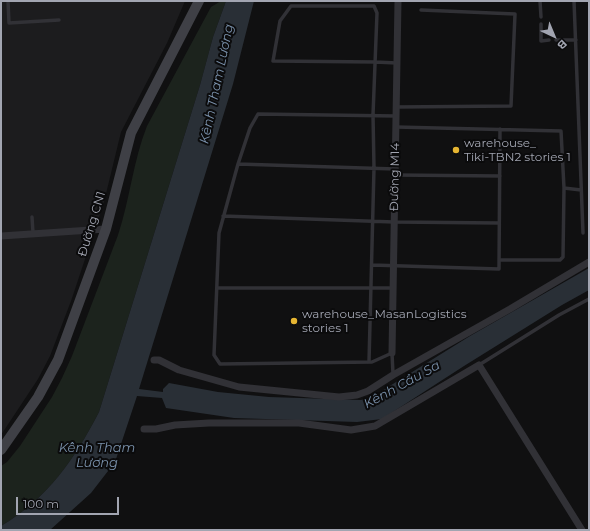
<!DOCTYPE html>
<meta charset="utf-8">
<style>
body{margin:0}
#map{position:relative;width:590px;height:531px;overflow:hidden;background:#101011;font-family:Montserrat,sans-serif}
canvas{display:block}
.frame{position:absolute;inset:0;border:2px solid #a2a5b1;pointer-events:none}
.north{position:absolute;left:534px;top:16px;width:40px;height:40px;-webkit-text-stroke:3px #0b0b0c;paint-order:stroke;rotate:136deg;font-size:11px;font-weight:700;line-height:16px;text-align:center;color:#a2a5b1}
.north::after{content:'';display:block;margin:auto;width:14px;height:18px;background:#a2a5b1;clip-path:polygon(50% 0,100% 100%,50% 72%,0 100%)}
.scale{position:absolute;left:16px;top:497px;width:103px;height:18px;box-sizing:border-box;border:2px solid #a2a5b1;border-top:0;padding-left:5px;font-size:12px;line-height:14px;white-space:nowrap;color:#a2a5b1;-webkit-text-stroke:3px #0b0b0c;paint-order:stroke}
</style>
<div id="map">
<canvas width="590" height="531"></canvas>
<div class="frame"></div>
<div class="north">B</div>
<div class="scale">100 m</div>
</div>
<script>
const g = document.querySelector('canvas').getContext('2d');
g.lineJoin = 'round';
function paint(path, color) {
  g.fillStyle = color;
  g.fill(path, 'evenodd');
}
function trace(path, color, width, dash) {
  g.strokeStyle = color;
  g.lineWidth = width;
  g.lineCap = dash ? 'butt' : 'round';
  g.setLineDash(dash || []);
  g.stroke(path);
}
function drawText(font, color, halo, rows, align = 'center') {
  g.font = font + ' Montserrat,sans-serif';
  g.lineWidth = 4;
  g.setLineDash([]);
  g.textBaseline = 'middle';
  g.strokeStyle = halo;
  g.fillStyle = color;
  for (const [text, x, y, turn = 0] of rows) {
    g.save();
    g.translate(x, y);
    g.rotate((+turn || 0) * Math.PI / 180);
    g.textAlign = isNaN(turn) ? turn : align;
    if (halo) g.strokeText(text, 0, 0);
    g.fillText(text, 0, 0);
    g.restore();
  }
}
paint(new Path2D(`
 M1,1H185L167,43L121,132L104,202L71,301L50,356L38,379L1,435Z`), '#1c1c1e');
paint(new Path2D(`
 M221,1H226L213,37L200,85L99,412C74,460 48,498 1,526V466L7,462L20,446L52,397L62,378L72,356L118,235C130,199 133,161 147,126L211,7Z`), '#1c231d');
paint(new Path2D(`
 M226,1H254L233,84L139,389L163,392V389L169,383L218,392L269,397L361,400L372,397L470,336L589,268V290L562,305L464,366L382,419L357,422L234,418L166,408L162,398L137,396L115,462L91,493L50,530H1V526C48,498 74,460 99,412L200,85L213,37Z`), '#292f36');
trace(new Path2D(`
 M8,1L9,23L59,20
 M540,1L541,17
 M574,1L583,233
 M541,24V41L549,40
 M556,40H576
 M396,107L511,106L515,14L421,10
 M396,127L561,131L564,188
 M238,164L395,169
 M395,175L500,176
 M223,216L394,222L499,223
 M32,217L33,233
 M499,260H560L563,257L564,188L581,190
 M372,265L499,269L500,129
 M217,288H393
 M369,362L374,168L373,115L377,13L374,6H291L280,21L273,61L375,62L397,63
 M479,365L559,315L589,299
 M393,374L392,353L372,362L220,364L214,355L219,233L238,164L250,128L258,114L396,116`), '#313136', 3.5);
trace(new Path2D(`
 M1,236L106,229
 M392,353L398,1
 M154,360H159L179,370L239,387L339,397L357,395L368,391L393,375L510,309L589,262
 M144,429H156L175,425L209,423H299L351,430L375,426L479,365L582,530`), '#313136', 7);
trace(new Path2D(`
 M1,450L38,397L58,360L106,229L131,133L199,1`), '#3f4046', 10);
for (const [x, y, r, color] of [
 [456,150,4,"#e6b532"],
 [294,321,4,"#e6b532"]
]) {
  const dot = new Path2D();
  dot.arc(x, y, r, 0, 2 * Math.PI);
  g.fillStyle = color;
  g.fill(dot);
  trace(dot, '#0b0b0c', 1.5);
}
drawText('12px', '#a2a5b1', '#0b0b0c', [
 ["warehouse_",464,143],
 ["Tiki-TBN2 stories 1",464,157],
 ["warehouse_MasanLogistics",302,314],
 ["stories 1",302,328]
], 'left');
drawText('12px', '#a2a5b1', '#0b0b0c', [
 ["Đường M14",395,177,-89],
 ["Đường CN1",92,224,-73]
]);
drawText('italic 13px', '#7a91ab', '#0b0b0c', [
 ["Kênh Tham Lương",217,84,-78],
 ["Kênh Cầu Sa",402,385,-29],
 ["Kênh Tham",97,448],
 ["Lương",97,463]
]);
</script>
